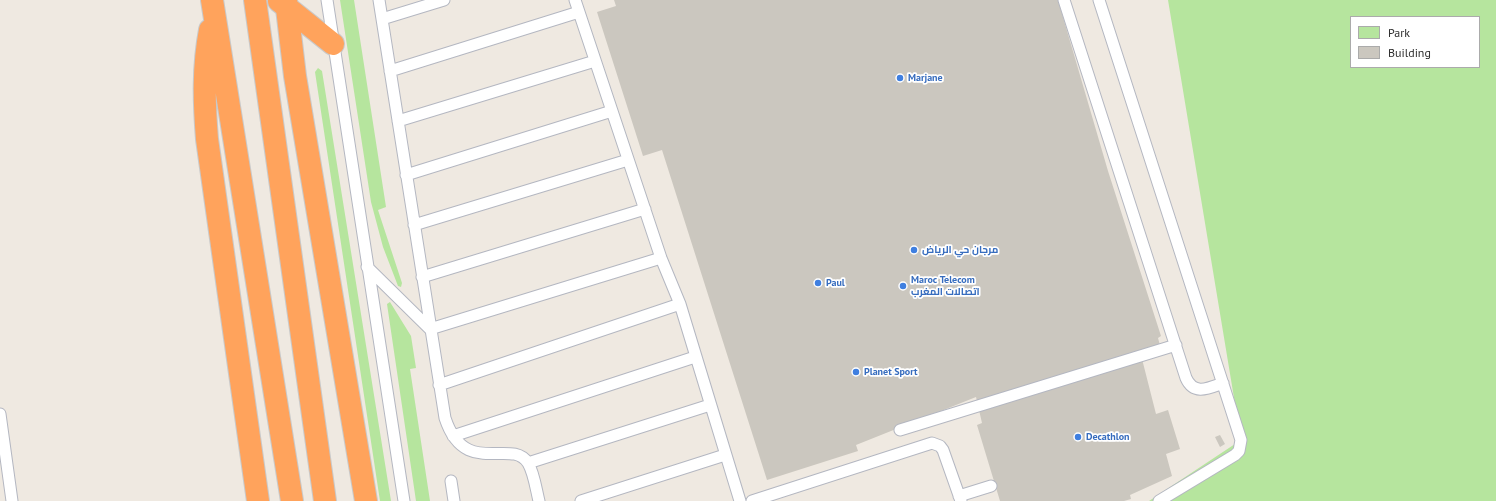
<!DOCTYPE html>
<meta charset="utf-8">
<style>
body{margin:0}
#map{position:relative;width:1496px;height:501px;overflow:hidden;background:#efe9e1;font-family:"PT Sans",sans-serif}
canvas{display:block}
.legend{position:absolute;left:1350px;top:16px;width:130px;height:52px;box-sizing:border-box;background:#fff;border:1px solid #ababab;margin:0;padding:5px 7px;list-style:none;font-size:12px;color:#2e2e2e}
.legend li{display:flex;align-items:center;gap:8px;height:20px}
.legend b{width:20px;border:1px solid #ababab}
</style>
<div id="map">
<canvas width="1496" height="501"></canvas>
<ul class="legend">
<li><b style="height:11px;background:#b6e59e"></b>Park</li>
<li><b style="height:11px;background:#cbc7bf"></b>Building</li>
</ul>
</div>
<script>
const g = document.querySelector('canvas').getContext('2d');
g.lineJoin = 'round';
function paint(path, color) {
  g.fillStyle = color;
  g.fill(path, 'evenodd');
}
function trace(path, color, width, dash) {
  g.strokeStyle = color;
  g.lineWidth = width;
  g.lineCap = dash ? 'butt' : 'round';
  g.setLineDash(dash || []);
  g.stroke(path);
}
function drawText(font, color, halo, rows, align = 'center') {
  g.font = font + ' "PT Sans",Cairo,sans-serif';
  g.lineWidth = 3.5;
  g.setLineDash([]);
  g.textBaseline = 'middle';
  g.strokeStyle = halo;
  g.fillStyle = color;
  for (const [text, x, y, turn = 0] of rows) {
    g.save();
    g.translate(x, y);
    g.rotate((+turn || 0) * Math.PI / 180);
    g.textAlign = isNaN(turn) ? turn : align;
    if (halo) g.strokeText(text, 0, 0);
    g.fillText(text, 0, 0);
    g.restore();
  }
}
paint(new Path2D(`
 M340,0H354L386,207L378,210L402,283L401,287L398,286L383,247L371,202Z
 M1168,0H1496V501H1149L1241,440ZM1351,17H1479V67H1351Z
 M318,68L322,71L391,501H380L315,72Z
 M390,302L411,336L416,368L410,369L430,501H416L387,304Z`), '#b6e59e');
paint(new Path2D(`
 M614,0H1058L1108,171L1161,336L1158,338L1161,349L1141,355L1156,414L1168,410L1180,449L1166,454L1172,476L1130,495L1131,499L1124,501H1000L977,425L982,423L976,397L856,445L858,451L767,480L662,150L643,156L597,12L616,6Z
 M1220,435L1225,444L1220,447L1215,437Z`), '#cbc7bf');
const lane = new Path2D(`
 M327,0L404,501
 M379,0L445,418C465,479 511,437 528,463C534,473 536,489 539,501
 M575,0L661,258L680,304L740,501
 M1064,0L1186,378C1194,396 1209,388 1223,383
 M1099,0L1241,440L1239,451L1235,455L1159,501
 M382,19L444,0
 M390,71L579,12
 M398,121L595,61
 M406,175L612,111
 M414,225L628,160
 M367,267L430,329L661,258
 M422,277L645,209
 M439,385L680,304
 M0,414L12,501
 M900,430L1176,345
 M453,436L695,357
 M528,463L710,405
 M451,481L454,501
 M959,496L991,486
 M581,501L725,455
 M752,501L932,443L940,446L943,450L961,501`);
const highway = new Path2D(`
 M212,0L292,501
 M255,0L325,501
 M286,0L295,76L366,501
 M279,1L333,44
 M210,30C203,67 204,102 207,139L258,501`);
trace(lane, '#b4b7c1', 13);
trace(highway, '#c9c9c9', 24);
trace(lane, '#fff', 11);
trace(highway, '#ffa35c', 22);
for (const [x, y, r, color] of [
 [900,78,4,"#3f7fe0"],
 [914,250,4,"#3f7fe0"],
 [818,283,4,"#3f7fe0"],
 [903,286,4,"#3f7fe0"],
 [856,372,4,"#3f7fe0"],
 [1078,437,4,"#3f7fe0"]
]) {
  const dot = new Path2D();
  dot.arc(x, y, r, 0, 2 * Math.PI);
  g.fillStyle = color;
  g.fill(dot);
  trace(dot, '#fff', 1.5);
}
drawText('bold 10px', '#366cbe', '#fff', [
 ["Marjane",908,78],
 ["مرجان حي الرياض",922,250],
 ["Maroc Telecom",911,280],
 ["اتصالات المغرب",911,292],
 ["Paul",826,283],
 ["Planet Sport",864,372],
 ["Decathlon",1086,437]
], 'left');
</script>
